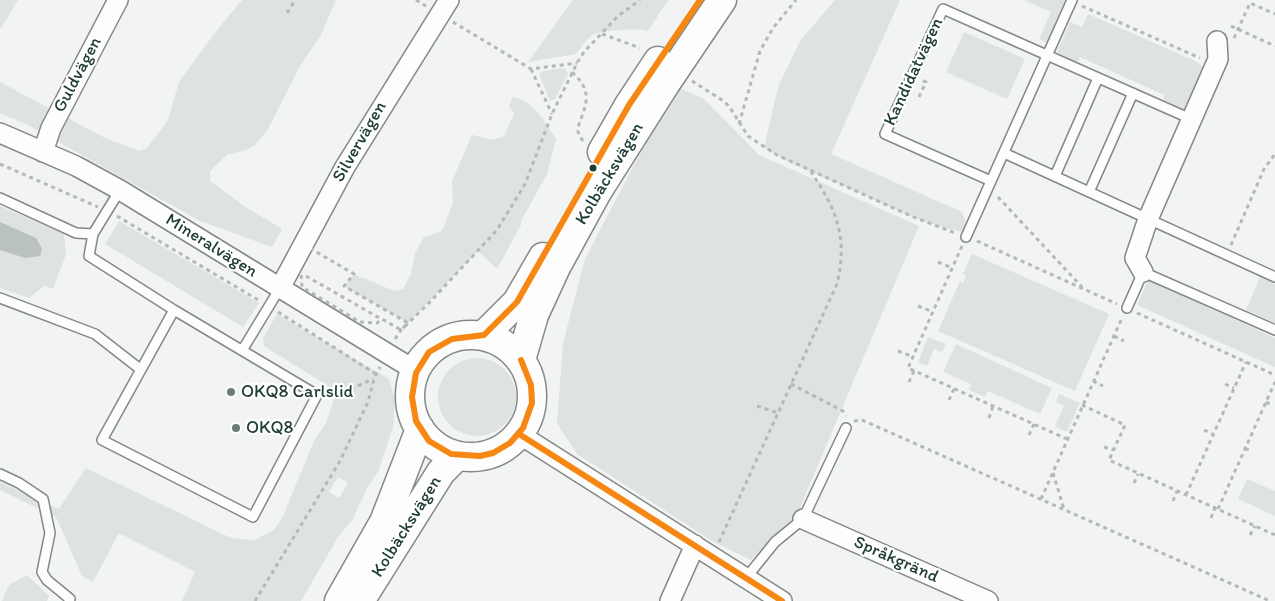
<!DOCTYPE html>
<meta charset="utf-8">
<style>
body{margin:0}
canvas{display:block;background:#f2f3f3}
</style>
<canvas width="1275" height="601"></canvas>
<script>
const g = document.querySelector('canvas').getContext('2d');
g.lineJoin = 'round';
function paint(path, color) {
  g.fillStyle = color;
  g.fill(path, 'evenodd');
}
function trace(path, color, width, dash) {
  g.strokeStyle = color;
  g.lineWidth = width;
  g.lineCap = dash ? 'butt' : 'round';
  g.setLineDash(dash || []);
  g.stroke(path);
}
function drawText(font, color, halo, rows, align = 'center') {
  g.font = font + ' Itim,sans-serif';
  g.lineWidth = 4.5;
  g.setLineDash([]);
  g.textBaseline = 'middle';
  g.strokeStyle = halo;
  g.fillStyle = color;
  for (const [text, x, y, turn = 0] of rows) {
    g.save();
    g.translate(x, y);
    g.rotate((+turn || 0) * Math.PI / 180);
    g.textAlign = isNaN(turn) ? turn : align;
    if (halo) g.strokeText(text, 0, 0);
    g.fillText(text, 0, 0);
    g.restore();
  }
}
paint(new Path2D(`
 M0,0H18L0,30Z
 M242,0H336L320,37L301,64L267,131L255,145L243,151L227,155L210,171V181L244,206L282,229L272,247L200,221L28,125L0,113V82L107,139L139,151L147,148L157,135L168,120L179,82L217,30Z
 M573,0H668L648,31C640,28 599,30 591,36C585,41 580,49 576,54L528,62Z
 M835,0H900L831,154L962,212L966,223L963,232C925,225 893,208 858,192C826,178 794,166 764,148L778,87L800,41Z
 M1024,0H1071L1052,45L1039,39L1051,12Z
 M1088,14L1193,60L1201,65L1204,73L1190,112L1164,100V95L1080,57L1079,61L1074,62L1057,52L1070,22L1082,27Z
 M964,32L1025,59L1007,99L946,72Z
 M562,68L566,69L568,74L555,99L550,101L539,74L543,71Z
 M675,86L704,99L759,155L919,226L797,515L751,560L712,541L577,454L557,423L563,343L585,259Z
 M513,97C534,101 545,122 556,139L547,174L521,221V225L497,269L478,251L408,323L344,286L354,274L394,291L403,289L411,274L415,253L424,237L442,231L453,203L452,181L472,135L493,140L504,136L514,114L509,106Z
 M0,206L64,234L66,254L53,289L44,286L29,298L0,288Z
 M119,221L259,303L243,327L105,244Z
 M972,254L1109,314L1075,391L938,331L960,281L963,283L966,276L963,274Z
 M1260,277L1275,284V323L1246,310Z
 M1148,280L1275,338V367L1137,305Z
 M277,314L389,379L395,400L393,427L378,472L367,488L353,519L338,537L301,601H182L195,572L119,533L93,582L82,576L56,517L0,490V482L59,509L86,468L231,538L255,540L274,530L283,516L314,441L326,423L336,394L333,389L264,346L263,338ZM338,477L348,483L339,498L329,492Z
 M928,337L946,344L942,352L934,349L927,366L918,362Z
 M956,344L1052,388L1040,414L988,391L985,397L969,390L971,384L943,372Z
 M438 397a39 39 0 1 1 78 0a39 39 0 1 1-78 0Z
 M1059,394L1080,403L1067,432L1055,426L1064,406L1056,402Z
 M1247,479L1275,491V516L1238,499Z
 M27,575L49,596L47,601H2L9,585Z`), '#dee2e1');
paint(new Path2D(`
 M0,222L36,238L42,249L40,256L25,258L0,250Z`), '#b9c2c0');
const service = new Path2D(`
 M1004,153L1275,277
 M1055,176L1098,78
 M991,181L885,134L943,9L1191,119
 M120,190L93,234L89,256L174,310
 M1089,192L1133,93
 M0,198L76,233L93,234
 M966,237L1072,0
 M0,298L95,334L140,369
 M1127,308L1143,272L1275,330
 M174,310L317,395L253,517L102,440Z
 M243,349L280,288
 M0,474L19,483L43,499L50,533L42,572L47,580L70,599L69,601
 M746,578L775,542L803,519L846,428`);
const minor = new Path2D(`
 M0,133L76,166L120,190L416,371
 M43,152L51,128L118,0
 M1143,272L1135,258L1148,219L1218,59L1217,41
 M280,288L345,167L449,0
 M519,434L782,601
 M803,519L988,601
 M670,601L695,545`);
const trunk = new Path2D(`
 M602,152L629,105L658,61
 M410 396a61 61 0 1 1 122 0a61 61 0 1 1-122 0Z
 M484,335L517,302L543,257
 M521,360L534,315L556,267L597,192L666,83L722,0
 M339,601L384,522L420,429
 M360,601L441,472L457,456`);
trace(service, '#838988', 12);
trace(minor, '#838988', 22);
trace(trunk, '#838988', 31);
trace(new Path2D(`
 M416,0L426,6
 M1082,6L1200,58
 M287,13L295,0
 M453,22L531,69L577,63
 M1231,26L1275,46
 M602,34L640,48
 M1234,38L1250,3L1275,14
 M531,69L552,114
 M572,72C593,92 587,102 578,127V132L584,143
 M692,81L722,100L729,106L748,136L777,155L911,216L955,233
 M919,97L926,82L921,80
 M739,124L760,51L773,28L796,0
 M0,164L98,207
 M998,197L1082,287
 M117,216L260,301
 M977,241L1117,304
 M303,244L354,274L344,286L408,323L401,330L382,319L377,323L360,322L302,287L301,273L291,267Z
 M1231,245L1264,169L1275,154
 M962,246L908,368L1067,439
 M938,262L952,268
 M306,276L383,320
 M918,306L933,312
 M278,312L376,374
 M1137,313L1275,375
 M1114,336L1124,341
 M395,339L401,330L429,303L497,230L525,184L552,114L577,63L584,52L618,16L640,0
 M898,351L913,357
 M1093,381L1103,386
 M909,382L914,371
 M791,384L843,411L846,416
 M1225,384L1234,388
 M328,395H337L373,379
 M949,400L954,389
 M1266,402L1272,405
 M1082,405L1125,425L1109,460L1275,535
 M757,406L778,413
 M989,418L993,406
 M854,421L862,420L1270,601
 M1204,430L1213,434
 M1029,435L1034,424
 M1104,447L1113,450
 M1245,448L1251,451
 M1053,473L1064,509
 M1134,483L1138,474
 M1186,495L1246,362
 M1041,499L1122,318
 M1173,501L1177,491
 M1218,509L1275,382
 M1211,518L1215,508
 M1250,535L1255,526
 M719,542L837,284C848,238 837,210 811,172
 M255,601L340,461L368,402L374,379L380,367`), '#b4b8b7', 3, [4, 4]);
trace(service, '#fdfdfd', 9);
trace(minor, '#fdfdfd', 19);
trace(trunk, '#fdfdfd', 28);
trace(new Path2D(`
 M521,360L531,385L532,403L523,428L510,443L493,453L480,456L451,454L429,441L416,421L412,397L416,373L429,352L452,339L484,335L517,302L629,105L700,0
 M519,434L782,601`), '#f68712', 6);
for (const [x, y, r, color] of [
 [593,168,4.5,"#1f3d34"],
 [231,392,5,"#697d77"],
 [236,428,5,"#697d77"]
]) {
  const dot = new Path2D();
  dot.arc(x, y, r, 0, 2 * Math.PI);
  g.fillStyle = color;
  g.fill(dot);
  trace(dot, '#fff', 2);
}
drawText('18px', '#1f3d34', '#fff', [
 ["Kandidatvägen",914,72,-65],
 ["Guldvägen",78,75,-62],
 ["Silvervägen",360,142,-60],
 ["Kolbäcksvägen",610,174,-59],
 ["Mineralvägen",211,246,32],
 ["Kolbäcksvägen",407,527,-58],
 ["Språkgränd",896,560,24]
]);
drawText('18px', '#1f3d34', '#fff', [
 ["OKQ8 Carlslid",241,392],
 ["OKQ8",246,428]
], 'left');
</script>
